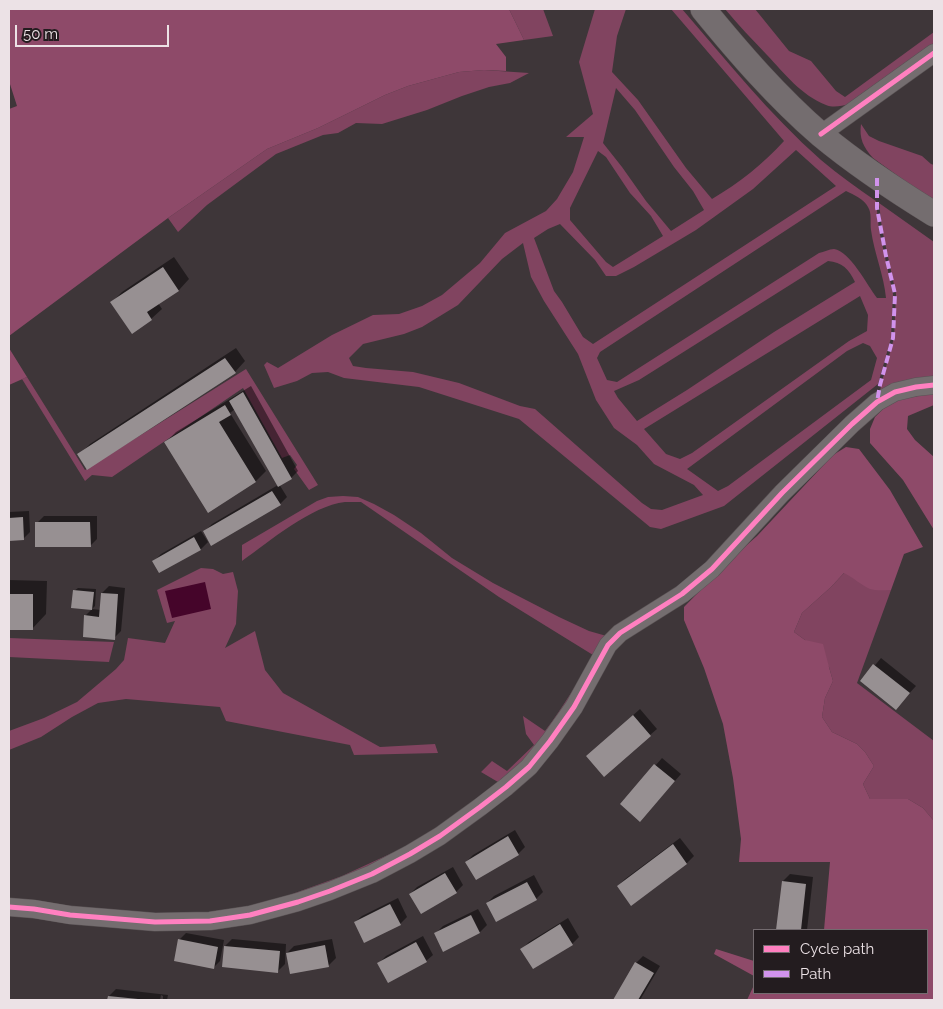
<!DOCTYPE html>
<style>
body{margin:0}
#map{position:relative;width:943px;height:1009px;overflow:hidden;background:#3e3639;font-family:Raleway,sans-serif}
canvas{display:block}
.frame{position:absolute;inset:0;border:10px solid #ece2e6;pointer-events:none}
.legend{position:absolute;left:753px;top:929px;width:175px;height:65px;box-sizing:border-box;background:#231c1f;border:1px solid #736b6f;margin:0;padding:6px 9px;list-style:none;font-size:15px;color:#ece2e6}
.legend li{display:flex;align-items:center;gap:10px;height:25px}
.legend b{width:25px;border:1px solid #736b6f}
.scale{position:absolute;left:15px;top:25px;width:154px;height:22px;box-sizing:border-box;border:2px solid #ece2e6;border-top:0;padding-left:6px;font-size:15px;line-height:18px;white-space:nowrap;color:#ece2e6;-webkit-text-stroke:4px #231c1f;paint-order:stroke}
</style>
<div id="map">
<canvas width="943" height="1009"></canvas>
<div class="frame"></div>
<ul class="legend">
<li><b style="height:6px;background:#ff80c0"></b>Cycle path</li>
<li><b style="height:6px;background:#d193ec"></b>Path</li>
</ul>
<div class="scale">50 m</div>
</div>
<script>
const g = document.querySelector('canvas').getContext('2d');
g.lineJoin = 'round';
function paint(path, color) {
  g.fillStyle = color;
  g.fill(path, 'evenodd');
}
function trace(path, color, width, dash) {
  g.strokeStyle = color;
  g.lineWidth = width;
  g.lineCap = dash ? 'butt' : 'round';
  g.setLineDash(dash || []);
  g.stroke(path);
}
paint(new Path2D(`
 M509,9H543L553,36L524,40Z
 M595,9H626L617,36L612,72L638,100L686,168L712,199C739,183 763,164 784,141L671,9H682C726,60 770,115 821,160C839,175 857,188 876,201L879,230L893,294L891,338L878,384L724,506L661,529L650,527L519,419L419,387L344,378L328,372L312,373L297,381L274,388L264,365L267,362L278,368L332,335L373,315L399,314L422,306L442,295L480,263L505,233L546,211L557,199L573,172L584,137H566L593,114L579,62ZM616,88L635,110L674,167L693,191L704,210L671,231L646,201L622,167L603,143ZM796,150L836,186L593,344L583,337L562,302L554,291L534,238L548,229L560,224L595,260L606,276H616L634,267L696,230L753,189ZM598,151L606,157L630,193L651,216L663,236L613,267L606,262L570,220V208ZM846,191C854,195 864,199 868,207C872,213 870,222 871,230C874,253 884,275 886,298H877C867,285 850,251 834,249C829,249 824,252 819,253L617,382L607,380L597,358L600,352ZM523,243L531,277L544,301L578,354L596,400L614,428L637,445L654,464L694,485L703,495L662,510L651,509L642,503L535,409L520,406L459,383L413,372L366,368L353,366L349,358L363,344L404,334L422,327L458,305L502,259ZM828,261C842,262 849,269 855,282L774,332L687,390L637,421L618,398L614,391L639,380ZM860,296L868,315L867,331L849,341L692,453L680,459L666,454L644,429ZM863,343L870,346L877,358L871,380L728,486L718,491L687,469L847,351Z
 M725,9H755L789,51L811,61L836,91L845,97L934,32V43L849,104C842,106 833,108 826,105C801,95 785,74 767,55C753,40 738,25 725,9Z
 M484,70L529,73L510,83L489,87L462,96L427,110L382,124L356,123L338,133L323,135L276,154L207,205L178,232L168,218L267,149L318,128L385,95L408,86L459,72Z
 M861,124L869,136L879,141L922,156L931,164L934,165V202L873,158C863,147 859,138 861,124Z
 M879,203L934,242V382L880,394L881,385L894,338L896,294L882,229Z
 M246,369L318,485L309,490L294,469L297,465L290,455L282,458L243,388L112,477L92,475L85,481L22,379L27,377L85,470Z
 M343,496L358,497L374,504L394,515L421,533L452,558L493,583L559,617L589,631L610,637L553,730L479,806L351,877L273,901L342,876L403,848L455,816L498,782L481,772L492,761L507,771L534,745L526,734L523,716L545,731C563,707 579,681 593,655L499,597L361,502C356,502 350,502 345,502C311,506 270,541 242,561V545L317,501L328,497Z
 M201,568L213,569L223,574L233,572L238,591L236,624L225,648L255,631L265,670L283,693L380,747L435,744L438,753L354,755L350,745L226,721L220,707L126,699L98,703L72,717L41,737L9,750V731L44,718L77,702L116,669L124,660L128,638L165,643L175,621L167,623L157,590Z
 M845,572L879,590H891L857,683L934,741V821L923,808L908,799H870L863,784L874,766L865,752L857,744L832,732L822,717L825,698L833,681L829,667L805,640L794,632L802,613L831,587Z
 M9,638L114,642L109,662L9,657Z`), '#814460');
paint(new Path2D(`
 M9,9H509L524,40L496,44L506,57V71L484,70L459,72L408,86L385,95L318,128L267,149L168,218L9,336V109L17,106L9,81Z
 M9,348L27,377L9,385Z
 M934,393V405L908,416L907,429L915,440L934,457V502L933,504L934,506V530L903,480L870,443V429L875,417L886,406L901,399Z
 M846,447L859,449L890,490L923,547L904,554L891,590C884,590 876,591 870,589C864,587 851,576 844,573L831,587L802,613L794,632L805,640L823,644L829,667L833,681L825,698L822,717L832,732L857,744L865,752L874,766L863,784L870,799H908L923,808L934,821V1000H747L754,985V993H927V930H824L830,862H739L741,839L733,778L723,724L704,668L684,620V607L731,559L757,536L833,455Z
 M716,949L754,961V976L714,954Z`), '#8e4a69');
paint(new Path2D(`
 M205,582L211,609L172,618L165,591Z`), '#45052a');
paint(new Path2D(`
 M174,257L189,279L179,290L158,303L162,309L151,319L112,302L122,292Z
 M236,348L245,361L235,372L79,455L90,444Z
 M251,386L298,471L291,478L279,484L287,497L280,504L205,531L212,524L278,485L235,409L230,413L266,471L255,482L166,442L176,432Z
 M29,511L30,532L23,539L9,540V512Z
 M44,516H97V539L90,546L37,523Z
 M201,531L208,542L201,549L160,572L154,561L161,554Z
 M9,580L47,581L46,614L32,629L9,628Z
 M109,586L125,588L121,631L114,638L85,616L92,609L73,607L74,591L78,588L96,589L95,606L92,609L101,610L102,593Z
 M881,658L916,686L896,708L862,681Z
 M640,709L657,729L650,735L595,749Z
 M662,758L681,774L647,813L622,804Z
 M515,830L525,847L518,854L476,879L466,862L473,855Z
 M680,838L694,856L687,863L631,904L618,886L625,879Z
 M453,867L463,885L456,892L410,894L417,887Z
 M790,874L813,877L807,930H778L783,881Z
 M534,875L543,892L536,899L487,903L494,896Z
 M398,898L407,917L400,924L355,922L362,916Z
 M478,909L487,925L480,932L436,933L443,926Z
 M568,918L579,937L572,944L522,949L529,942Z
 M186,933L224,940L220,961L213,968L179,940Z
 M423,936L433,955L426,961L379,963L386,956Z
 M232,939L286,944L285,964L278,971L225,946Z
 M332,939L336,958L329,965L287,953L294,946Z
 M643,956L660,966L640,1000H614L636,963Z
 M116,989L168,995L167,1000H163V996L161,995L160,1000H109V996Z`), '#0007');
paint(new Path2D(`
 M163,267L179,291L147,312L152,320L132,334L110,302Z
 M225,358L236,373L87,470L77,454Z
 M243,392L292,479L278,487L229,401Z
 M225,405L231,415L219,422L256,482L208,513L164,442Z
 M272,491L281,505L211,546L203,531Z
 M23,517L24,540L9,541V518Z
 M35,522H90L91,547H35Z
 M194,537L201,550L159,573L152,561Z
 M73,590L94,592L92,610L71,608Z
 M101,593L118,594L115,640L83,637L84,615L99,617Z
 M9,594H33V630H9Z
 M873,664L910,693L896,710L860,681Z
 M633,715L651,736L604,777L586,756Z
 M654,764L675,781L640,822L620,804Z
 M508,836L519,855L476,880L465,862Z
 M673,844L687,864L631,906L617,886Z
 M445,873L457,893L421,914L409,894Z
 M782,881L806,884L801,930H776Z
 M527,882L537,900L496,922L486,903Z
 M390,904L401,925L364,943L354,922Z
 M471,915L480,933L443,952L434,933Z
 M560,924L573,945L533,969L520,949Z
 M178,939L218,947L214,969L174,961Z
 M416,942L427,962L388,983L377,963Z
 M325,945L329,967L290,974L286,953Z
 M224,946L280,951L278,973L222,967Z
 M635,962L654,973L638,1000H613Z
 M108,996L138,999V1000H107Z`), '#979092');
const street = new Path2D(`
 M821,134L934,53
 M9,907L34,909L70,915L107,918L155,922L210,921L250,915L298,902L330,891L372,874L410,854L440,836L480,807L506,787L529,767L550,741L574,707L608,645L620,633L682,594L712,569L782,493L852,424L877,402L895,392L916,387L934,385`);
const secondary = new Path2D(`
 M703,9C739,53 777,97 821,135C856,164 895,190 934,214`);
trace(street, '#595254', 19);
trace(secondary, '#595254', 26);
trace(street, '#746d6f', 18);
trace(secondary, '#746d6f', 25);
trace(new Path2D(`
 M877,178V208L886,256L895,294L893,338L880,385L877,402`), '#d193ec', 4, [8, 4]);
trace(new Path2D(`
 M821,134L934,53
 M9,907L34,909L70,915L107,918L155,922L210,921L250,915L298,902L330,891L372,874L410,854L440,836L480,807L506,787L529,767L550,741L574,707L608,645L620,633L682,594L712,569L782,493L852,424L877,402L895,392L916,387L934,385`), '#ff80c0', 5);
</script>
